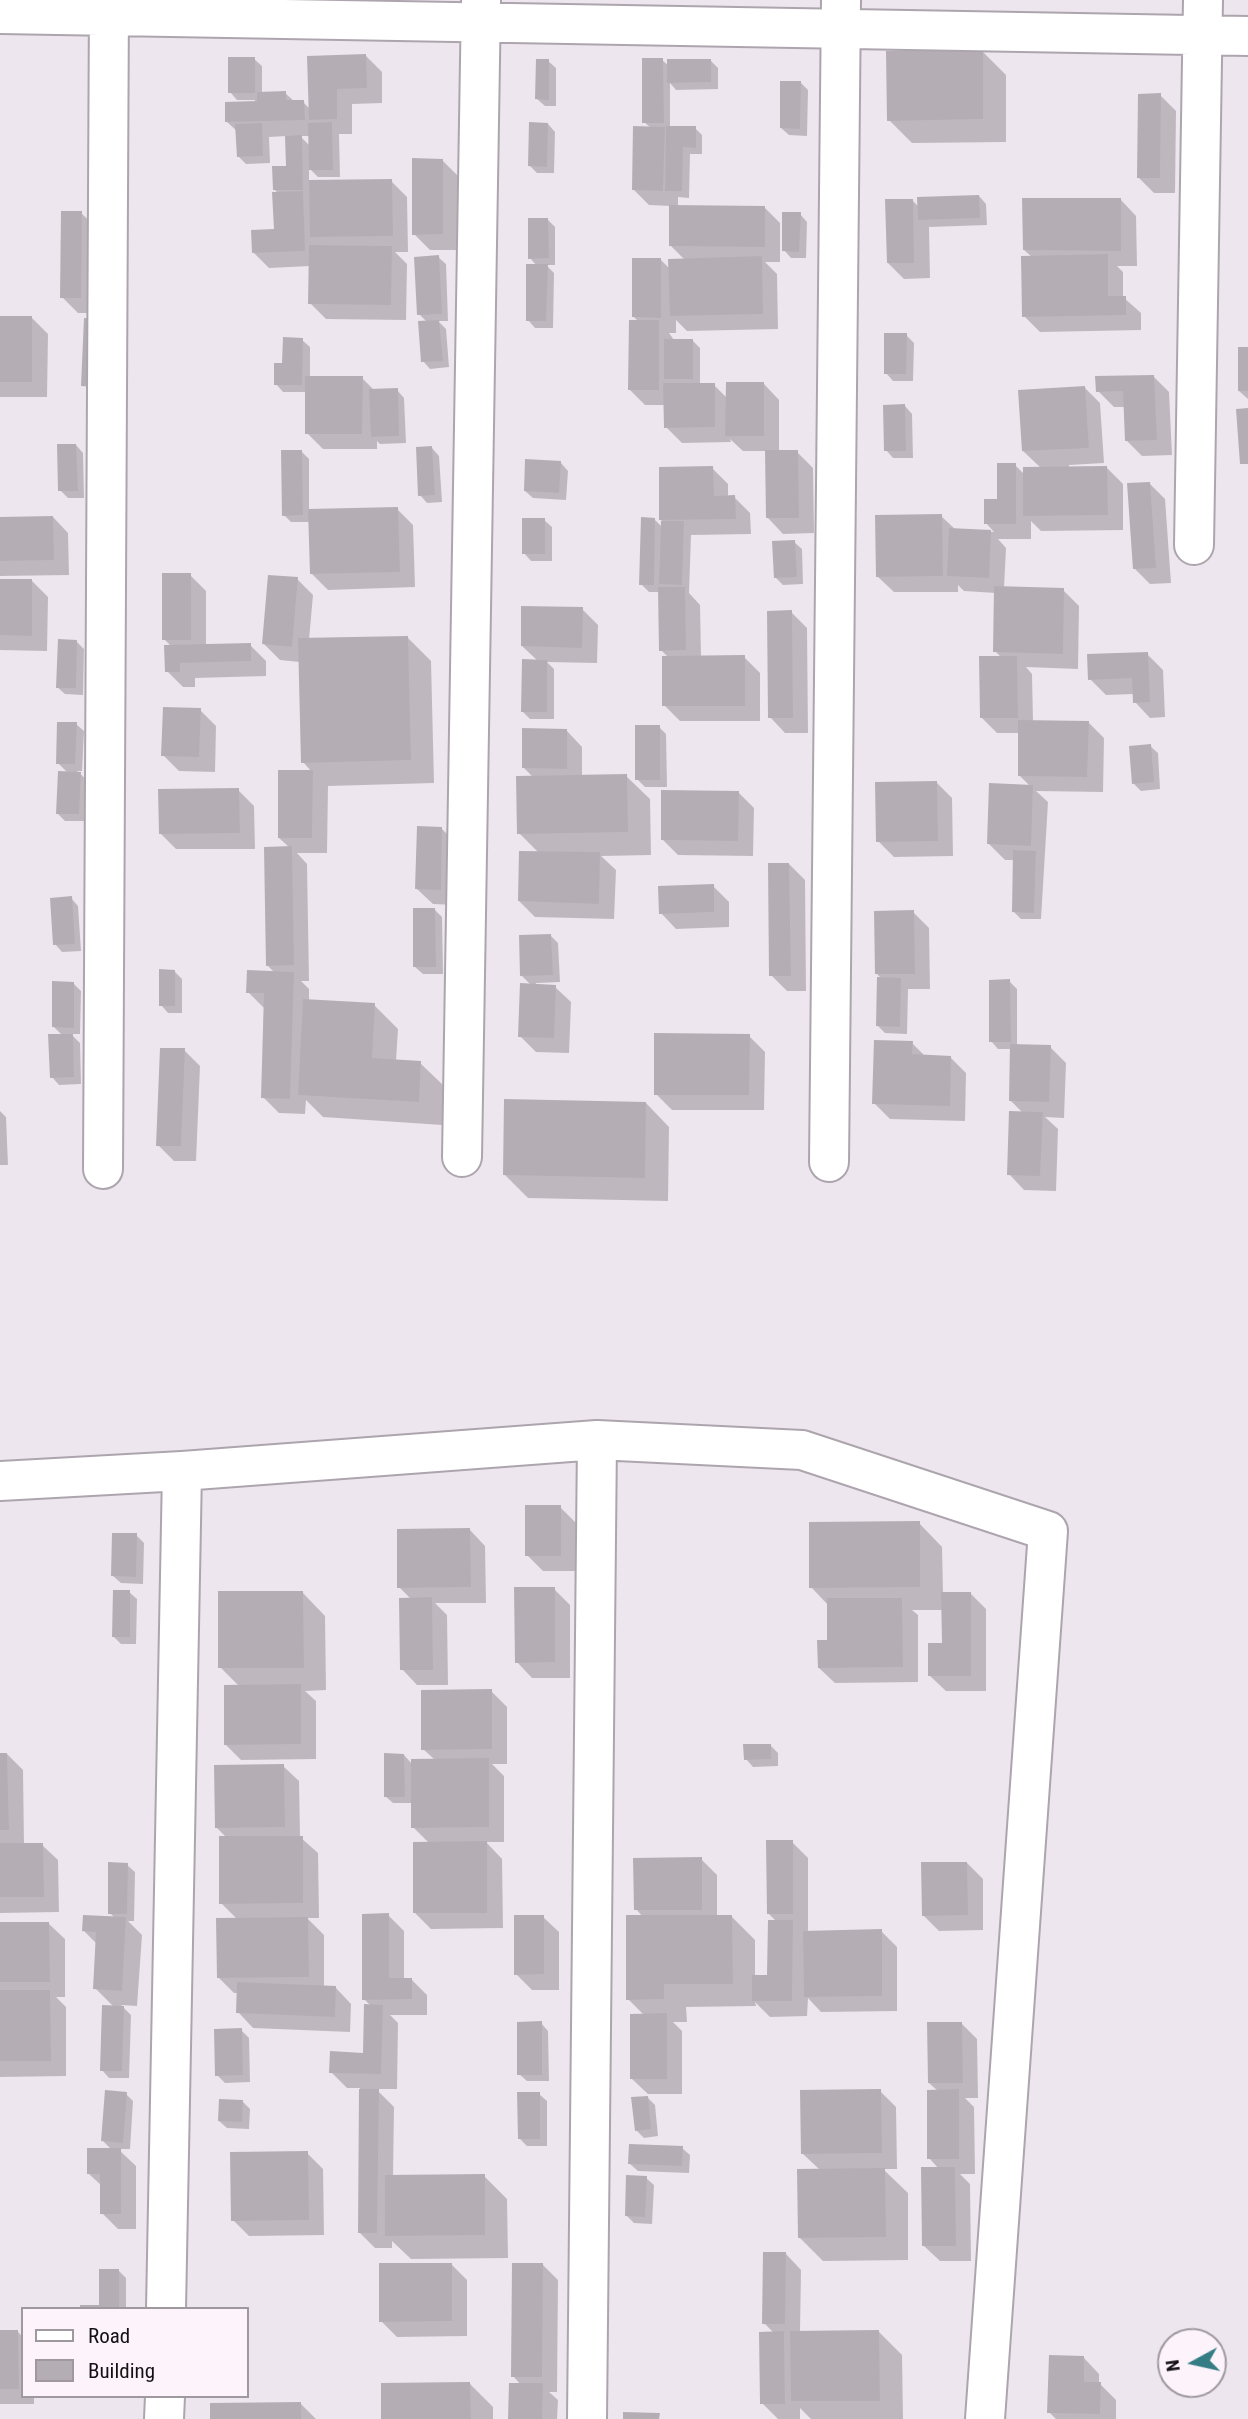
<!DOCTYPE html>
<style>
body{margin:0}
#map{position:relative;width:1248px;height:2419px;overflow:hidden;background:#eee6ee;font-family:"Roboto Condensed",sans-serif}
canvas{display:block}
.legend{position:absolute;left:21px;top:2307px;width:228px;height:91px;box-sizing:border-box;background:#fcf3fb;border:2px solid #9f999f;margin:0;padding:9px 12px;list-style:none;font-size:21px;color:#141114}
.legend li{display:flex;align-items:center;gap:14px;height:35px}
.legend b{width:35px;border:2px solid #9f999f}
.north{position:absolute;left:1157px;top:2328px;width:70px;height:70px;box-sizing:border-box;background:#fcf3fb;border:2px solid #9f999f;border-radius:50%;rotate:262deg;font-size:19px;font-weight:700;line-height:28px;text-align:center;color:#141114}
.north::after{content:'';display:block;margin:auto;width:24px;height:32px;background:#357d85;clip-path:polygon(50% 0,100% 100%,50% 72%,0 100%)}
</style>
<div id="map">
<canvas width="1248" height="2419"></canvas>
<ul class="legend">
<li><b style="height:9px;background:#fff"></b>Road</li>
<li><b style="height:19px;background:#b5adb4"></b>Building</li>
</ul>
<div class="north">N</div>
</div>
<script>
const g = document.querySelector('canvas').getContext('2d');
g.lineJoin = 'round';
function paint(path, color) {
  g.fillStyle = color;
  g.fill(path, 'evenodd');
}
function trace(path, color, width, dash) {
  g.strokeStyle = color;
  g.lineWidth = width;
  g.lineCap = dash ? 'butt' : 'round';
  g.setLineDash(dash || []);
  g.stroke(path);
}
paint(new Path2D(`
 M982,51L1006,75V142L912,143L889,120Z
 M366,56L382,72V103L352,104V134H339L340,177H318L309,168V182L391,181L407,197L408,252H395L407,264L406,320L326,319L310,303V266L269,268L253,252L276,231L279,194L275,190L288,167L287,136L269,137L270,163L246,164L239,157L238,132L227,122L255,103V100H237L230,92L254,59L262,66V93H285L295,102H303L310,109ZM300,136H310V146Z
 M662,60L669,66L710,60L718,68V89L676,90L670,83V127L695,128L702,135V154H690L689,198L678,197V207H764L780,223V262H765L777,274L778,329L687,331L676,320V333H669L674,340L693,341L700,348V385H714L727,398L764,384L779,400V452H797L813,468L814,533L783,534L768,518L767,451H743L730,439L731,442L682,443L666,427L665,405H645L629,389L639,322L634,317L661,260L670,269L685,260L671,246V206L649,205L634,190L651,128L644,122Z
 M548,61L556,68V106H545L537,99Z
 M800,82L808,90L807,136L789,135L781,128Z
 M1160,95L1176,111L1175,193H1154L1138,177Z
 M548,124L555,132L554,173H537L529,165Z
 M442,160L458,176V250H430L414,234Z
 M979,196L986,204L987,225L929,227L930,278L904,279L888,263L913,201L919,207Z
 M1121,200L1136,216L1137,266H1117L1123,272V297L1141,313V330L1040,332L1024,316L1032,257L1024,250Z
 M81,213L97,228L96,313H78L62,297Z
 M800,214L807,222L806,258H791L784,250Z
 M547,219L555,227V265H546L554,273L553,328H535L528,320L537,266L530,258Z
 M438,257L446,264L448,321H438L446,329L449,367L430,369L423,361L427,322L419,314Z
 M0,318H32L48,334L47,397H0Z
 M906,335L914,343L913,381H893L886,373Z
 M302,340L310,347V378H362L375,391L397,390L404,398L406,443L380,444L377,441V449H323L307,433V392H283L276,384L284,365Z
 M1248,349V399L1239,391Z
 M1153,376L1169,392L1172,455L1142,456L1126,440L1125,407H1114L1098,391Z
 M1085,388L1100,403L1104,463L1069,465V468H1107L1123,484V530L1041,531L1031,521V539H998L1006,548L1004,588L1063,590L1079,606L1078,669L1026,667L1032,674L1033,722H1088L1104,738L1103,792L1036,791L1048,802L1041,919H1021L1014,912V860H1005L989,844L1031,787L1019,775L1020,733H997L981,717L1002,658L995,651L996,593L964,591L958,585V592H894L878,577L941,516L956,530L994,532L986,523L1015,465L1024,474L1041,468L1023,451Z
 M905,406L912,414L913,458H893L886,450Z
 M76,445L83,453L84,498H68L60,490Z
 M432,448L439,456L442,502L427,503L420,495Z
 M301,451L309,459V511L397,509L413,525L415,587L328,590L312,574L311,522H291L284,515Z
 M561,463L568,471L566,500L533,498L525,491Z
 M712,468L728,484V497H734L750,513L751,534L691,535L689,593L700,605L701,657H744L760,673V721H680L664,705L668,657L661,650L660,592H649L641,584L655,520L663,528L661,519Z
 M1149,483L1165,499L1171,583L1150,584L1135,569Z
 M53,517L68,533L69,575L0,576V518Z
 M544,520L552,527V561H531L524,553Z
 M794,542L802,549L803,584L783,585L775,577Z
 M190,575L206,591V646L250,645L266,661V676L195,678V687H183L167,671L172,647L164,639Z
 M297,579L313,595L309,640L407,637L431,661L434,783L328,786L327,853H297L307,864L309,981H301L309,989V1001L374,1005L398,1029L396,1061L420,1063L444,1086L442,1125L323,1117L306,1100L305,1114L279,1113L263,1097L264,1008L248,992L274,972L268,966L290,848L279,838L312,772L303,762L300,662L280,660L264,644Z
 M0,581H32L48,597L47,651L0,650Z
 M582,609L598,625L597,663L547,662L554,669V719H530L522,711L538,661L522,646Z
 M791,612L807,628L808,733H785L770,717Z
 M77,642L84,649L83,695L65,694L57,687Z
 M1147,654L1163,670L1165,717L1150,718L1135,702L1134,694L1106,695L1090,679Z
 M200,710L216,726L215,772L179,771L163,755Z
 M76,724L84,731L82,771H77L88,781L86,821H65L57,813L68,773L58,763Z
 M659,727L666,734L667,787H645L637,779Z
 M567,731L582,747V776H626L650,799L651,855L601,856L616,870L614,919L535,917L519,901L539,853L519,833L533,777L524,768Z
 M1150,746L1158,753L1160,789L1141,791L1134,784Z
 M936,782L952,798L953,856L894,857L878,841Z
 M238,790L254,806L255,849H176L160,833Z
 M738,792L754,808L753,856L678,855L662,839Z
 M441,828L457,844L456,905L433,904L417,889Z
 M789,864L805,880L806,991H787L771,975Z
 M713,886L729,902V927L676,929L661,913Z
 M71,898L78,906L81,951L62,952L55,944Z
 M435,910L442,917L443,974H423L415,967Z
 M913,912L929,928L930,989H908L907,1034L885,1033L878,1026L882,979L877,974Z
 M551,936L558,943L560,982L536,983V986L555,987L571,1002L569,1053L536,1052L520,1036L532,986L522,976Z
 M174,971L182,979V1013H168L161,1005Z
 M1009,981L1017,989V1046L1050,1047L1066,1063L1064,1118L1045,1117L1058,1129L1056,1191L1024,1190L1009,1174L1023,1113L1010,1100L1012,1049H998L991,1041Z
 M74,984L81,991L80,1034H71L80,1043L81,1084L59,1085L52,1077L63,1036L53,1026Z
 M749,1036L765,1052L764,1110H672L656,1094Z
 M912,1043L926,1057L951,1058L966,1073L965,1121L890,1119L874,1103Z
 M184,1050L200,1066L196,1161H174L158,1145Z
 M646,1103L669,1127L668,1201L528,1198L504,1174Z
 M0,1111L6,1117L8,1165H0Z
 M560,1507L576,1523V1571H543L527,1555Z
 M919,1523L942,1547L943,1593H970L986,1609V1691H946L930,1676L943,1645V1610H912L918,1615V1682L835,1683L819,1668L829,1642L828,1605L811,1587Z
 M470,1530L485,1546L486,1603H435L447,1615L448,1685H417L402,1669L411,1599L399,1587Z
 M136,1535L144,1543L143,1584L121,1583L113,1576Z
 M554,1589L570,1605V1678H532L517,1662Z
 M129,1592L137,1599L136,1644H121L114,1637Z
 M302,1592L325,1616L326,1690L305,1691L316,1701V1759L241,1760L225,1744L239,1686L220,1667Z
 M491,1691L507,1707V1764H492L504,1776V1842H486L502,1859L503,1928L431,1929L415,1913L430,1844L413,1827V1803H393L385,1796L404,1755L412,1764L435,1760L423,1749Z
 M770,1745L778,1753V1766L753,1767L746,1759Z
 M0,1754H7L23,1770L24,1845H42L58,1860L59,1912L0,1913Z
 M283,1766L299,1781L300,1837L318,1853L319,1918H307L324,1935V1987L336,1988L351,2004L350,2032L253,2028L238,2012L239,1993H234L219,1978L237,1919L221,1903L227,1838L216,1827Z
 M792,1842L808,1858V1932L881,1931L897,1947V2011L821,2012L808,1998L807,2016L770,2017L755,2002L756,2006L686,2007L687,2022H673L682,2031V2094H648L632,2079L644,2015L628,1999L643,1917L636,1909L701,1859L717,1875V1917H732L755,1940V1977H769L777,1922L768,1913Z
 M967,1863L983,1879V1930L939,1931L923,1915Z
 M127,1865L135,1872L134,1921H128L142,1935L137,2006L121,2005L131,2015L129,2078H109L102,2070L114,2007L95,1988L97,1944L84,1931L115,1918L110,1913Z
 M388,1915L404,1931V1980H412L427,1995V2015H390L398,2023L397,2089H376L394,2107L393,2177L484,2176L507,2199L508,2258L411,2259L392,2241V2248H375L359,2232L360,2088H347L331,2072L364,2054L371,2006L364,1999Z
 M543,1917L559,1932V1990H532L516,1974Z
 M0,1924H49L65,1939V1997H56L66,2007V2076L0,2077Z
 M541,2023L548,2031L549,2081H527L519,2074Z
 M961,2023L977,2039L978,2098H965L974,2107L975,2174H960L970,2184L971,2261H940L924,2246L939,2169L929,2158L938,2091L929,2083Z
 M241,2030L249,2038L250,2082L225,2083L217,2075Z
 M880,2091L896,2107L897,2169H883L908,2193V2260L823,2261L799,2237L820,2170L803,2154Z
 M126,2094L133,2101L130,2149H118L136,2166V2229H118L102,2213V2186L89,2174L112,2150L103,2141Z
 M539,2094L547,2101V2146H527L520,2139Z
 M648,2098L655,2105L658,2136L644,2138L636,2130Z
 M242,2101L250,2109L249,2129L227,2128L219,2121Z
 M682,2148L690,2155L689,2173L638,2171L630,2164Z
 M307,2153L323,2169L324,2235L249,2236L233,2220Z
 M646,2178L654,2185L652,2224L634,2223L626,2215Z
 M786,2254L801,2270L800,2332L878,2331L902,2355L903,2419H811L800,2408V2419H778L762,2403L774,2333L764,2323Z
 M451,2264L467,2280V2336L397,2337L381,2321Z
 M543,2265L558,2280L557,2392H549L558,2400L557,2419H510L521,2385L513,2376Z
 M118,2270L126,2278V2309H81L101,2307Z
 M0,2332H18L23,2337V2396H34V2404H0Z
 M1084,2358L1099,2374V2383L1116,2400V2419H1056L1049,2412Z
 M470,2384L493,2407V2419H383Z
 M301,2404L316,2419H212Z`), '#0003');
paint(new Path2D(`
 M983,50V119L887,121L886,51Z
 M366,54L367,88L337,89V119L309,120L307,56Z
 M228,57H255V93H228Z
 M642,58H663L664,123H642Z
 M536,59H549V100L535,99Z
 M667,59H711V82L667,83Z
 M780,81H801L800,129L780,128Z
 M286,91V100H304L305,120L225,122V102L257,101V92Z
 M1161,93L1160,178H1137L1138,94Z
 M332,122L333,170H309L308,123Z
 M529,122L548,123L547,167L528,166Z
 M262,123L263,156L237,157L235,124Z
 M633,126L665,127L663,191L632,190Z
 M666,126H696V148L683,147L682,191H665Z
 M302,135L303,190H273L272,166H286L285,136Z
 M412,158L443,159V234L412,235Z
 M392,179L393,236L310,237L309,180Z
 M303,191L305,251L252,253L251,230L274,229L272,192Z
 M979,195L980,218L918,220L917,197Z
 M1022,198H1121V251L1023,250Z
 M885,199H913L914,263H887Z
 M669,205L765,206V247L669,246Z
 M61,211H82L81,298H60Z
 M782,212H801L799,252L782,251Z
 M528,218H548L549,258L528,259Z
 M309,245L392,246L391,305L308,304Z
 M1108,254V296H1126V315L1022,317L1021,256Z
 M439,255L442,314L417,315L414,257Z
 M762,256L763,314L670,316L668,259Z
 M632,258H661V318L632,317Z
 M526,264H548L546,321H526Z
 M0,316H32V382H0Z
 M84,318L98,319L95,387L81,386Z
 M439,320L443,361L421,362L418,321Z
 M629,320H659V390H628Z
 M884,333H907L906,374H884Z
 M283,337L303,338L302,385H274V363H282Z
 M664,339H693V379H664Z
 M1238,347H1248V391H1238Z
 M1154,375L1157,440L1125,441L1123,391L1096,392L1095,376Z
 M305,376H363L362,434H305Z
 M726,382H764V436H725Z
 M663,383H715V427L664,428Z
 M1085,386L1089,448L1022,451L1018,390Z
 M398,388L399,436L371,437L369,389Z
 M905,404L906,451H884L883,405Z
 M1248,408V464H1240L1236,409Z
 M57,444H76L78,491H58Z
 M432,446L435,495L418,496L416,447Z
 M281,450H302L303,515L282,516Z
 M765,450H798L799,518H766Z
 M525,459L561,461L559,493L524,491Z
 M997,463H1016V524H984V499H997Z
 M713,466L714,496L735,495L736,519L659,520V467Z
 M1107,466L1108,515L1023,516V467Z
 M1150,482L1156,568L1133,569L1127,483Z
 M398,507L400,572L310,574L308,509Z
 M942,514L943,576L876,577L875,515Z
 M53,516L54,560L0,561V517Z
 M641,517L655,518L654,585H639Z
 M522,518H545V554H522Z
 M661,521H684L682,585L659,584Z
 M949,528L991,530L989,578L947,576Z
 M795,540L797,577L774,578L772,541Z
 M162,573H191V640H162Z
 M268,575L298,577L292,647L262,644Z
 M0,579H32V636L0,635Z
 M994,586L1064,588L1063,654L993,652Z
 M658,587H685L686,650L659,651Z
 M521,606L583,607L582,648L521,646Z
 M792,610L793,718H768L767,611Z
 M408,636L411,760L301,763L298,638Z
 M58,639L77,640L76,688H56Z
 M251,643V661L180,663V672H165L164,645Z
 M1148,652L1150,702L1133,703L1132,678L1088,680L1087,654Z
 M745,655V706H662V656Z
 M979,656H1017L1018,718H980Z
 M522,659L547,660V712H521Z
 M163,707L201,708L199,757L161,756Z
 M1018,720L1089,721L1087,777L1018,776Z
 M57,722H77L75,764H56Z
 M635,725H660V780H635Z
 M522,728L567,729V769L522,768Z
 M1151,744L1154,782L1132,784L1129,746Z
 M278,770H313L312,838H278Z
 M58,771L81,772L79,814H56Z
 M627,774L628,832L517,834L516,776Z
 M937,781L938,841L876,842L875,782Z
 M989,783L1033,785L1031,846L987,844Z
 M239,788L240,833L159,834L158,789Z
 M661,790L739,791L738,841L661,840Z
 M417,826L442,827L441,890L415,889Z
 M292,846L294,965L266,966L264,847Z
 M1013,850L1036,851L1034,913L1012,912Z
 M519,851L600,852L599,904L518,901Z
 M768,863H789L791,976H769Z
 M714,884V912L659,914L658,886Z
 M72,896L75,944L53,945L50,898Z
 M413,908H435L436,967H413Z
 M914,910L915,974H875L874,911Z
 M551,934L553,975L520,976L519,935Z
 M159,969L175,970V1006H159Z
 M247,970L294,972L290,1099L261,1098L264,993H246Z
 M877,977L901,978L900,1027L876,1026Z
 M1010,979L1011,1042H989V980Z
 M52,981L74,982V1028L52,1027Z
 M520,983L556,985L554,1038L518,1037Z
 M303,999L375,1003L372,1058L421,1061L419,1102L298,1095Z
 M654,1033L750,1034L749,1095H654Z
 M48,1034H73L74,1077L50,1078Z
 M874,1040L913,1041L912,1054L951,1056L950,1106L872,1104Z
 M1010,1044L1051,1045L1049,1102L1009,1101Z
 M160,1048H185L181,1146H156Z
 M504,1099L646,1102L645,1178L503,1175Z
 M1009,1111L1043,1112L1040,1176L1007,1175Z
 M525,1505H561V1556H525Z
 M920,1521V1587L809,1588V1522Z
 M470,1528L471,1587L397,1588V1529Z
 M112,1533H137L136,1577L111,1576Z
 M514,1587H555V1662L515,1663Z
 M113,1590H130V1637H112Z
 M218,1591H303L304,1668H218Z
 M941,1592H971V1676H928V1643H942Z
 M432,1597L433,1670H400L399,1598Z
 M827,1598H902L903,1667L818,1668L817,1640H827Z
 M301,1684V1744L224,1745V1685Z
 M492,1689V1749L421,1750V1690Z
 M743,1744H771V1759L744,1760Z
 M0,1753H7L9,1830H0Z
 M384,1753L404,1754L405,1797H384Z
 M489,1758V1827L411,1828V1759Z
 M284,1764L285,1827L215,1828L214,1765Z
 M219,1836H303V1903L219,1904Z
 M766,1840H793V1914H767Z
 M487,1841V1913H413V1842Z
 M0,1843H43L44,1897H0Z
 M702,1857V1910H634L633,1858Z
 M108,1862L128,1863L127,1914H108Z
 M921,1862H967L968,1915L922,1916Z
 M389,1913V1978H412V1999L362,2000V1914Z
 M83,1915L126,1917L122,1991L93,1989L96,1932L82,1931Z
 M514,1915H544V1974L514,1975Z
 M626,1915H732L733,1984H664V1999L626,2000Z
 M308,1917L309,1977L217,1978L216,1918Z
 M768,1920H793L792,2001H752V1975H767Z
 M0,1922H49L50,1982H0Z
 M882,1929V1996L804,1997L803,1931Z
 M237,1982L336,1986L335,2017L236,2013Z
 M0,1990H50L51,2061H0Z
 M364,2004L383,2005L381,2074L329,2073L330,2051L363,2053Z
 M102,2005L124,2006L122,2071H100Z
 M667,2013V2079H630V2014Z
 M542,2021V2075H517V2022Z
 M927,2022H962L963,2083H928Z
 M242,2028L243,2075L215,2076L214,2029Z
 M359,2089H379L377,2233H358Z
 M881,2089L882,2153L801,2154L800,2090Z
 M959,2089V2159H927V2090Z
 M105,2090L127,2092L123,2143L101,2141Z
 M517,2092H540V2139H518Z
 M648,2096L651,2129L635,2131L631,2097Z
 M219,2099L243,2100L242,2122L218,2121Z
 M629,2144L683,2146L682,2166L628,2164Z
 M87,2148H121V2214H100V2174H87Z
 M308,2151L309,2220L231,2221L230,2152Z
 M921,2167H955L956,2246H922Z
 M885,2168L886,2237L798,2238L797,2169Z
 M485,2174V2235L385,2236V2175Z
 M626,2175L647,2176L645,2217L625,2216Z
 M763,2252H786L785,2324H762Z
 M379,2263H452V2321L379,2322Z
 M512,2263H543L542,2377H511Z
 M99,2269H119V2309H80V2305H99Z
 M0,2330H18L19,2389H0Z
 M879,2330L880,2401H791L790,2331Z
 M784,2331L785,2404H760L759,2332Z
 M1049,2355L1084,2356V2382H1101L1100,2414L1047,2413Z
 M470,2382L471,2419H381V2383Z
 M509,2383H543L542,2419H508Z
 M301,2402V2419H210V2403Z
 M623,2412L660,2413L659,2419H623Z`), '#b5adb4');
const minor = new Path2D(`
 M0,14L1248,36
 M1194,545L1203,0
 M462,1157L481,0
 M829,1162L841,0
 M103,1169L109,0
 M0,1481L182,1471L597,1440L802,1450L1048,1531L985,2419
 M166,2309L182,1471
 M164,2419L165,2396
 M587,2419L597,1440`);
trace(minor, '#ada5ad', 42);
trace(minor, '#fff', 38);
</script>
